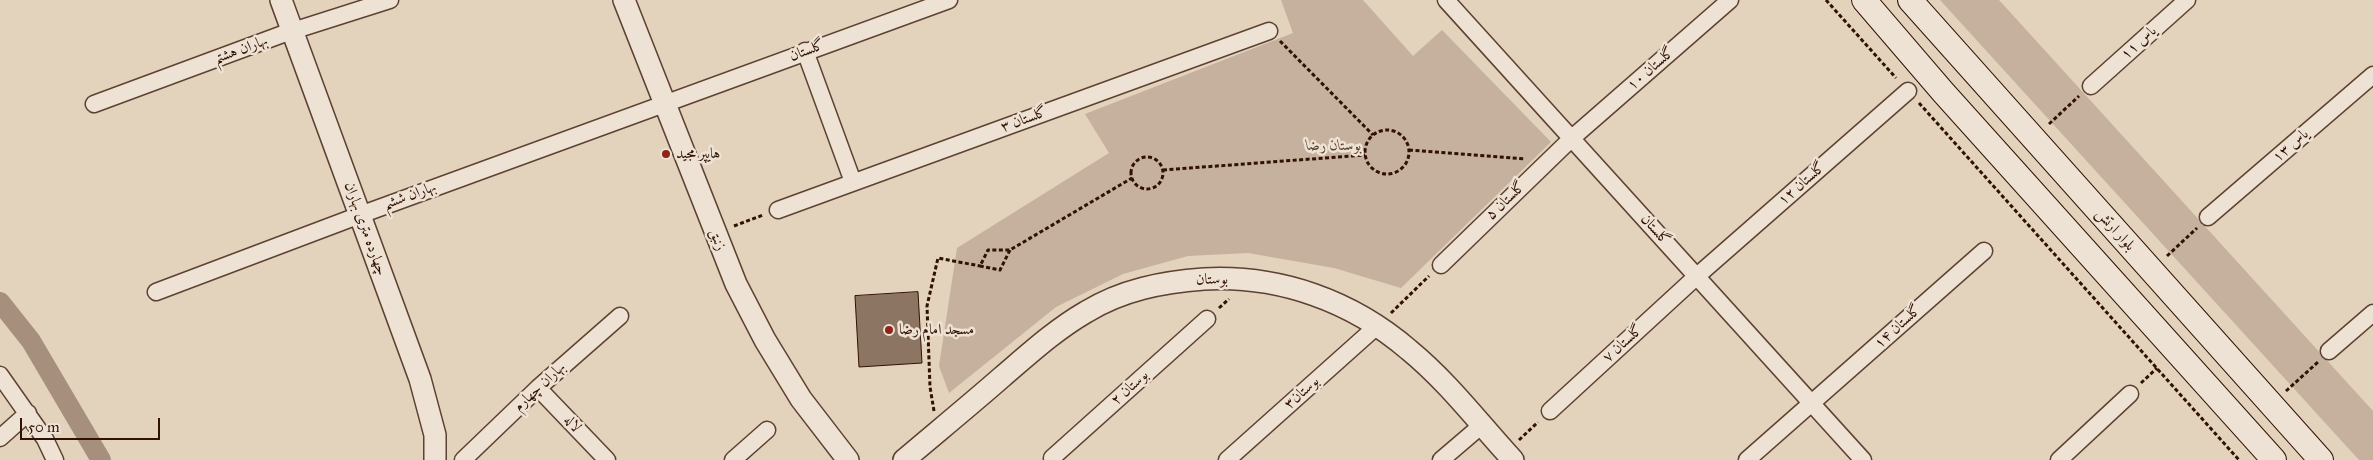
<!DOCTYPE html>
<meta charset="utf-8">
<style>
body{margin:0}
#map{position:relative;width:2373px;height:460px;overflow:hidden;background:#e3d2bc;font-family:"IM FELL Great Primer",serif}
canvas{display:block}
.scale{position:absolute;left:20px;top:418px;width:140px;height:22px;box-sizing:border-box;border:2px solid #301103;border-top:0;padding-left:6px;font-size:15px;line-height:18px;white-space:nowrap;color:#301103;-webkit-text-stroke:4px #ede2d3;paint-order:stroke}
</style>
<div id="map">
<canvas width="2373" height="460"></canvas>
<div class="scale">50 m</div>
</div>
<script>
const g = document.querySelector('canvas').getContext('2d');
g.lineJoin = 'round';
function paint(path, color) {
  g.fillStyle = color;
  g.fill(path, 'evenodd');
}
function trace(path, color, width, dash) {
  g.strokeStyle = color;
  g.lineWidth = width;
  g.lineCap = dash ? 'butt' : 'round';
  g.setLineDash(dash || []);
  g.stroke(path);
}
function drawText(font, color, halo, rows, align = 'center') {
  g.font = font + ' "IM FELL Great Primer",Amiri,serif';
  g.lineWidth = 5;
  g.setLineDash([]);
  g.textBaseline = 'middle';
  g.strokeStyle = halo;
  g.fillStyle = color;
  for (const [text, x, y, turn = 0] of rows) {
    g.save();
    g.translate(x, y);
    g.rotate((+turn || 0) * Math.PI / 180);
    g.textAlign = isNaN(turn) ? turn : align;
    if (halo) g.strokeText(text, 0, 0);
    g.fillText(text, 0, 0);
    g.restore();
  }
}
paint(new Path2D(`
 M1281,0H1363L1413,56L1442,30L1551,142L1401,288L1334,268L1248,253L1188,256L1123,274L1056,307L949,393L939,366L957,248L1109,153L1085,114L1293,33Z
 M1940,0H1999L2373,411V460H2359Z`), '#c5b19d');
trace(new Path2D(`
 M0,302L31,341L101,460`), '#a6907d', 20);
const building = new Path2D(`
 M918,292L922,363L859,367L855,296Z`);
paint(building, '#8d7563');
trace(building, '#301103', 1);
const minor = new Path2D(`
 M1446,0L1863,460
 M805,51L853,182
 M2091,86L2187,0
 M94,104L283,34L390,0
 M778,210L1269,31
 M2208,217L2373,75
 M1441,265L1572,138L1730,0
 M156,292L360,215L949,0
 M2329,351L2373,313
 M0,375L45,439L55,460
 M538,388L607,460
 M1550,411L1697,276L1908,91
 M0,438L28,413
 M463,460L538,388L620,316
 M733,460L767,430
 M1054,460L1052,458L1207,319
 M1227,460L1377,326
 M1441,460L1482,425
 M1747,460L1984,251
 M2059,460L2130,394`);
const tertiary = new Path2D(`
 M281,0L420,379L435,435V460
 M624,0L736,284L765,340L801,399L848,460
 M904,460C937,432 970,405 1002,377C1029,354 1055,330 1086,312C1122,290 1162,282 1204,279C1280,275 1352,301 1409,350C1448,382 1479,423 1513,460`);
const secondary = new Path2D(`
 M1864,0L1943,92L2274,460
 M1910,0L2321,460`);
trace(minor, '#5d4131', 19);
trace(tertiary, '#5d4131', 24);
trace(secondary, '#301103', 26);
trace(new Path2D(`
 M1826,0L1896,78
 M1280,41L1373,135
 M1919,103L2239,460
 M2049,124L2079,96
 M1365 152a22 22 0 1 1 44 0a22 22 0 1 1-44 0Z
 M1409,150L1525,159
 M1131 173a16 16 0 1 1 32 0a16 16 0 1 1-32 0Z
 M1163,170L1365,155
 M734,226L763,215
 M1010,250L1000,270L980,266L988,250H1010L1132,178
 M2167,256L2197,228
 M1219,308L1229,299
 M1391,313L1429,276
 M2141,383L2157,368
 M2286,391L2318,362
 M934,411L930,387L927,306L938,258L980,266
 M1519,440L1538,422`), '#301103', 3, [4, 2.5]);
trace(minor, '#ede2d3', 16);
trace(tertiary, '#ede2d3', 21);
trace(secondary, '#ede2d3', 24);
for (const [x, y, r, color] of [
 [666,154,5,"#8f2418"],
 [889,330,5,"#8f2418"]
]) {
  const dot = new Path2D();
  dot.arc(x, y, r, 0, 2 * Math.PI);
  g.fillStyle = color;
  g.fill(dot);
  trace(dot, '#ede2d3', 2);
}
drawText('15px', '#301103', '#ede2d3', [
 ["یاس ۱۱",2139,43,-42],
 ["بهاران هشتم",241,50,-20],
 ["گلستان",807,51,-20],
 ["گلستان ۱۰",1651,69,-41],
 ["گلستان ۳",1024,120,-20],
 ["یاس ۱۳",2291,146,-41],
 ["گلستان ۱۲",1802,184,-41],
 ["بهاران ششم",410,196,-20],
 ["گلستان ۵",1506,201,-44],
 ["چهارده متری بهاران",365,229,70],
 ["گلستان",1655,230,48],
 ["بلوار ارتش",2115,230,48],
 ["زنبق",717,240,68],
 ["بوستان",1212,280,-1],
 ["گلستان ۱۴",1898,327,-42],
 ["گلستان ۷",1623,344,-42],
 ["بهاران چهارم",540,387,-43],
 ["بوستان ۲",1130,388,-42],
 ["بوستان۳",1302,393,-42],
 ["لاله",572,424,46]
]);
drawText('italic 15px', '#5d4131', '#ede2d3', [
 ["بوستان رضا",1334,146]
]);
drawText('15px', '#301103', '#ede2d3', [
 ["هایپر مجید",676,154],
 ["مسجد امام رضا",899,330]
], 'left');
</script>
